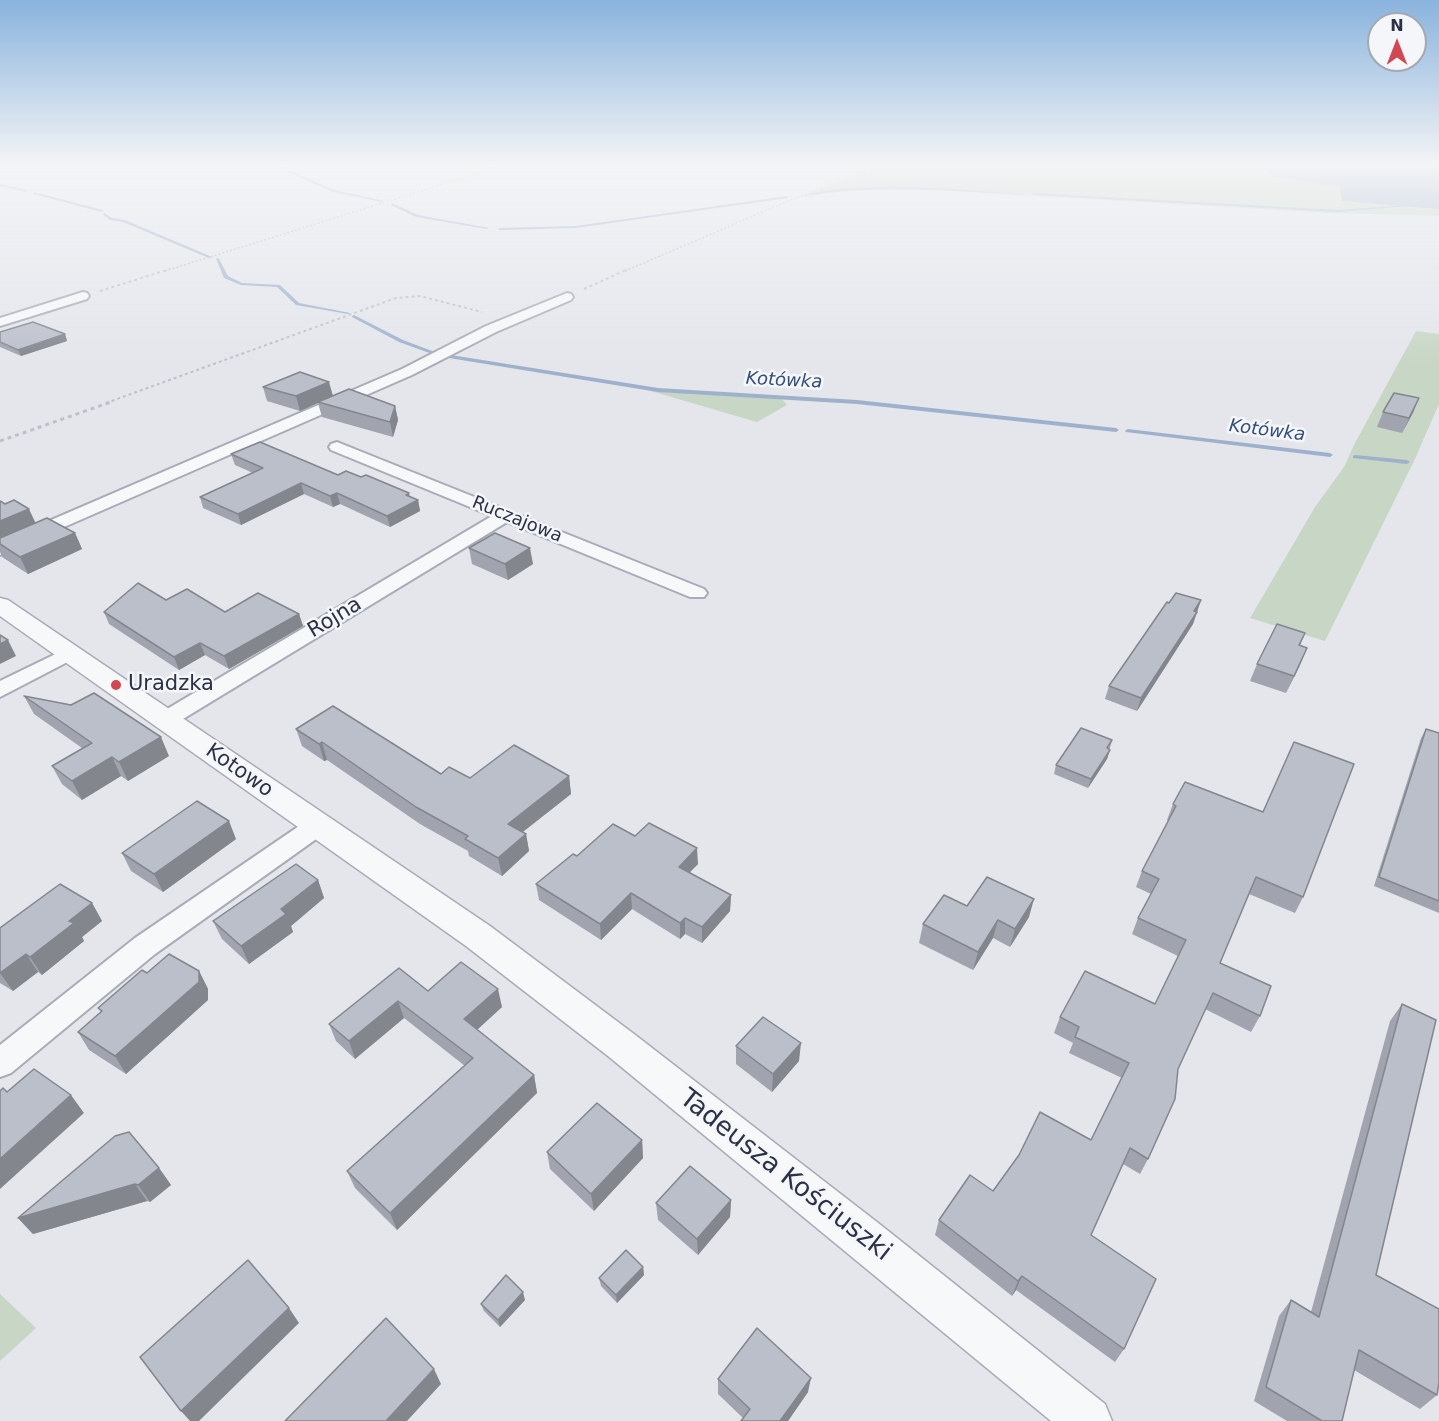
<!DOCTYPE html>
<meta charset="utf-8">
<style>
body{margin:0}
#map{position:relative;width:1439px;height:1421px;overflow:hidden;background:#e4e6ec;font-family:"DejaVu Sans",sans-serif}
canvas{display:block}
.north{position:absolute;left:1367px;top:12px;width:60px;height:60px;box-sizing:border-box;background:#f4f6f9;border:2px solid #a4a8b1;border-radius:50%;rotate:0deg;font-size:16px;font-weight:700;line-height:24px;text-align:center;color:#2b3245}
.north::after{content:'';display:block;margin:auto;width:21px;height:27px;background:#d24752;clip-path:polygon(50% 0,100% 100%,50% 72%,0 100%)}
</style>
<div id="map">
<canvas width="1439" height="1421"></canvas>
<div class="north">N</div>
</div>
<script>
const g = document.querySelector('canvas').getContext('2d');
g.lineJoin = 'round';
function paint(path, color) {
  g.fillStyle = color;
  g.fill(path, 'evenodd');
}
function trace(path, color, width, dash) {
  g.strokeStyle = color;
  g.lineWidth = width;
  g.lineCap = dash ? 'butt' : 'round';
  g.setLineDash(dash || []);
  g.stroke(path);
}
function drawText(font, color, halo, rows, align = 'center') {
  g.font = font + ' "DejaVu Sans",sans-serif';
  g.lineWidth = 5;
  g.setLineDash([]);
  g.textBaseline = 'middle';
  g.strokeStyle = halo;
  g.fillStyle = color;
  for (const [text, x, y, turn = 0] of rows) {
    g.save();
    g.translate(x, y);
    g.rotate((+turn || 0) * Math.PI / 180);
    g.textAlign = isNaN(turn) ? turn : align;
    if (halo) g.strokeText(text, 0, 0);
    g.fillText(text, 0, 0);
    g.restore();
  }
}
paint(new Path2D(`
 M866,166H1439V216L1328,213L898,188L869,187L797,198L871,168Z
 M1416,331L1439,334V404L1414,461L1325,641L1250,618L1315,507L1344,467L1355,443Z
 M637,387L782,399L787,405L757,422Z
 M0,1294L36,1328L0,1361Z`), '#c8d6c5');
paint(new Path2D(`
 M1260,166H1439V209L1342,201L1340,187L1276,177Z`), '#9eb1cc');
paint(new Path2D(`
 M274,166H278L335,190L384,201L382,202L333,192Z
 M0,184L27,190L28,191L26,192L0,186Z
 M889,186L942,188L1024,194L1022,195C951,191 880,185 809,195L807,194L836,189Z
 M34,192L103,210L104,211L102,212L33,194Z
 M1034,193L1338,210L1408,205L1410,206L1338,212L1033,195Z
 M787,196L788,198L576,228L500,230L498,229L500,228L576,226Z
 M392,203L418,215L489,228L487,229L416,217L391,205Z
 M104,213L112,218L125,220L212,257L209,258L123,222L110,220L103,215Z
 M216,258L219,259L228,276L242,283L280,285L299,303L350,313L348,314L296,305L277,287L241,285L224,278Z
 M354,315L403,340L440,354L435,355L399,342L352,317V316Z
 M451,355L658,388L857,400L1116,428L1119,430L1116,432L857,404L658,392L449,358V356Z
 M1128,429L1330,453L1333,455L1330,457L1126,432L1125,431Z
 M1355,455L1407,460L1410,462L1407,464L1353,458V456Z`), '#9eb1cc');
const minor = new Path2D(`
 M83,292L87,293L89,296L87,299L0,326V318Z
 M567,293L571,294L573,297L571,300L496,332L412,375L0,555V542L402,369L486,326Z
 M337,442L704,589L707,593L704,597H690L507,522L173,725L165,727L157,725L154,720L157,715L492,516L331,450L329,447L331,444Z
 M70,647L77,649L81,653L77,657L0,697V681Z
 M317,817L326,820L330,826L326,832L155,954L11,1073L0,1077V1045L135,938L308,820Z`);
const tertiary = new Path2D(`
 M0,598L8,600L490,926L634,1034L882,1226L1105,1404L1112,1421H1051L608,1056L466,946L0,616Z`);
trace(minor, '#a9acb7', 4);
trace(tertiary, '#a9acb7', 3);
trace(new Path2D(`
 M165,271L501,166
 M625,271L870,166`), '#bec1c7', 1.5, [2, 2]);
trace(new Path2D(`
 M584,289L628,269
 M100,291L170,269
 M106,403L396,298L420,296L482,312`), '#bec1c7', 2, [3, 3]);
trace(new Path2D(`
 M0,441L111,402`), '#bec1c7', 3, [4, 4]);
paint(minor, '#f7f8fa');
paint(tertiary, '#f7f8fa');
paint(new Path2D(`
 M0,332L65,334L67,341L21,356L0,347Z
 M263,387L395,406L398,420L393,437L322,417L318,403L300,411L267,401Z
 M1419,398L1402,433L1377,427L1383,412Z
 M231,454L338,475L361,477L418,500L420,511L390,527L340,504L333,507L304,494L241,525L203,508L200,497L253,473L235,465Z
 M0,501L36,523L75,533L82,549L28,574L2,557L0,552Z
 M469,548L533,564L508,580L472,564Z
 M166,600L225,612L299,614L303,626L229,669L205,655L179,670L109,624L104,612Z
 M1201,600L1193,624L1137,711L1105,699L1109,686L1169,603Z
 M1305,633L1300,646V665L1286,693L1250,681L1257,664Z
 M24,696L169,756L128,781L121,776L82,800L62,784L52,766L82,748L34,714Z
 M296,729L441,774L470,778L569,776L571,794L523,832L526,834L529,851L502,876L469,856L468,851L420,824L327,760L324,761L302,746Z
 M1426,729L1439,733V913L1374,886L1421,738Z
 M1112,740L1107,759L1088,788L1054,774L1056,765Z
 M1185,782L1303,897L1295,913L1249,894L1220,963L1260,1016L1251,1032L1205,1009L1178,1069L1148,1159L1140,1174L1123,1164L1091,1235L1124,1349L1115,1362L1016,1290L1012,1296L935,1235L939,1220L1091,1140L1122,1078L1069,1053L1073,1043L1054,1033L1060,1017L1155,1004L1178,956L1132,934L1138,918L1151,894L1136,887L1142,871L1168,821L1167,820L1173,804Z
 M635,836L698,864L689,873L731,895L730,911L702,943L685,934L680,939L632,909L601,940L539,900L536,884L577,856Z
 M236,839L163,892L131,871L122,853Z
 M318,880L324,898L291,926L293,932L249,964L222,939L213,921Z
 M92,903L102,921L82,937L84,941L42,975L38,972L13,991L0,983V928Z
 M967,906L1029,917L1010,947L993,938L973,970L919,943L923,924Z
 M199,971L208,989V1000L126,1074L89,1050L78,1032L101,1012L98,1008L147,973Z
 M428,991L502,1007L477,1030L534,1075L537,1093L397,1230L355,1188L347,1171L465,1066L404,1018L355,1059L336,1041L329,1024Z
 M1402,1004L1376,1275L1437,1395L1420,1409L1354,1370L1342,1421H1287L1254,1401L1279,1316L1291,1300L1311,1312L1390,1021Z
 M736,1046L799,1061L772,1092L736,1064Z
 M642,1140L643,1158L594,1211L550,1169L547,1152Z
 M159,1168L171,1185L150,1202L147,1201L33,1234L18,1218Z
 M731,1200L730,1217L698,1255L658,1220L656,1203Z
 M643,1267L644,1275L617,1303L601,1286L599,1278Z
 M525,1300L500,1327L484,1311L481,1304Z
 M718,1379L808,1392L788,1421H741L743,1418L718,1394Z`), '#a1a4ae');
paint(new Path2D(`
 M65,334L67,341L21,356L18,350Z
 M329,382L333,396L300,411L296,396Z
 M1419,398L1413,413L1402,433L1409,418Z
 M395,406L398,420L393,437L390,422Z
 M301,483L304,494L241,525L238,514Z
 M337,493L340,504L333,507L330,496Z
 M409,493L411,504L418,500L420,511L390,527L387,516L406,495Z
 M29,509L36,524L0,540V521Z
 M75,533L82,549L28,574L20,557Z
 M530,548L533,564L508,580L505,564Z
 M1201,600L1193,624L1137,711L1141,698Z
 M299,614L303,626L229,669L224,656Z
 M8,640L16,656L0,664V644Z
 M200,643L205,655L179,670L174,657Z
 M1307,648L1300,665L1286,693L1294,676Z
 M161,737L169,756L128,781L119,762Z
 M322,742L327,760L324,761L319,744Z
 M1110,750L1107,759L1088,788L1091,779Z
 M112,757L121,776L82,800L72,781Z
 M569,776L571,794L511,841L508,824Z
 M229,821L236,839L163,892L154,874Z
 M526,834L529,851L502,876L498,858Z
 M697,848L698,864L679,883V867Z
 M318,880L324,898L291,926L293,932L249,964L241,946L281,909Z
 M631,893L632,909L601,940L600,924Z
 M731,895L730,911L702,943V927Z
 M1034,899L1029,917L1010,947L1015,929Z
 M92,903L102,921L82,937L84,941L42,975L30,957L69,921Z
 M685,918V934L680,939V923Z
 M998,920L993,938L973,970L978,952Z
 M26,954L38,972L13,991L0,973Z
 M199,971L208,989V1000L126,1074L115,1056Z
 M498,989L502,1007L469,1037L464,1019Z
 M398,1001L404,1018L355,1059L349,1041Z
 M801,1043L799,1061L772,1092L773,1074Z
 M534,1075L537,1093L397,1230L390,1213Z
 M71,1095L84,1113L0,1189V1159Z
 M642,1140L643,1158L594,1211L591,1194Z
 M159,1168L171,1185L150,1202L138,1185Z
 M135,1184L147,1201L33,1234L18,1218Z
 M731,1200L730,1217L698,1255L697,1239Z
 M643,1267L644,1275L617,1303L616,1295Z
 M1022,1276L1016,1290L1012,1296L1018,1281Z
 M523,1292L525,1300L500,1327L498,1320Z
 M289,1308L299,1323L199,1421H190L181,1411Z
 M434,1369L441,1384L407,1421H386Z
 M811,1378L808,1392L788,1421H780Z`), '#83868d');
const building = new Path2D(`
 M33,322L65,334L18,350L0,342V332Z
 M300,372L329,382L296,396L263,387Z
 M349,389L395,406L390,422L318,402Z
 M1394,393L1419,398L1409,418L1383,412Z
 M260,442L338,475L346,471L361,477L366,475L409,493L406,495L418,500L387,516L337,493L330,496L301,483L238,514L200,497L263,468L231,454Z
 M14,500L29,509L0,521V501L5,504Z
 M47,518L75,533L20,557L0,544V538Z
 M495,533L530,548L505,564L469,548Z
 M138,583L166,600L187,589L225,612L258,593L299,614L224,656L200,643L174,657L104,612Z
 M1176,593L1201,600L1194,611L1197,612L1141,698L1109,686L1167,602L1169,603Z
 M1277,624L1305,633L1299,645L1307,648L1294,676L1257,664Z
 M0,635L8,640L0,644Z
 M94,693L161,737L119,762L112,757L72,781L52,766L92,743L24,696L71,705Z
 M333,706L441,774L449,767L470,778L514,745L569,776L508,824L526,834L498,858L465,839L468,836L416,807L322,742L319,744L296,729Z
 M1081,728L1112,740L1107,748L1110,750L1091,779L1056,765Z
 M1426,729L1439,733V901L1379,877Z
 M1294,742L1354,764L1303,897L1256,877L1220,963L1271,986L1260,1016L1213,993L1178,1069L1175,1099L1148,1159L1130,1148L1091,1235L1156,1279L1124,1349L1022,1276L1018,1281L939,1220L970,1175L993,1191L1019,1155L1040,1112L1091,1140L1129,1063L1075,1037L1079,1027L1060,1017L1085,971L1155,1004L1186,940L1138,918L1159,879L1142,871L1176,806L1173,804L1185,782L1263,812Z
 M197,801L229,821L154,874L122,853Z
 M649,823L697,848L679,867L731,895L702,927L685,918L680,923L631,893L600,924L536,884L573,854L577,856L613,824L635,836Z
 M296,864L318,880L281,909L286,914L241,946L213,921Z
 M987,877L1034,899L1015,929L998,920L978,952L923,924L944,895L967,906Z
 M60,884L92,903L69,921L74,923L30,957L26,954L0,973V928Z
 M169,954L199,971V982L115,1056L78,1032L102,1011L98,1008L142,970L147,973Z
 M461,962L498,989L464,1019L534,1075L390,1213L347,1171L473,1058L398,1001L349,1041L329,1024L399,968L428,991Z
 M1402,1004L1436,1020L1376,1275L1439,1309V1382L1437,1395L1359,1350L1342,1421H1322L1266,1387L1291,1300L1319,1317Z
 M763,1017L801,1043L773,1074L736,1046Z
 M34,1069L71,1095L0,1159V1091L3,1088L7,1092Z
 M597,1103L642,1140L591,1194L547,1152Z
 M129,1132L159,1168L138,1185L135,1184L18,1218L115,1136Z
 M690,1166L731,1200L697,1239L656,1203Z
 M626,1250L643,1267L616,1295L599,1278Z
 M248,1260L289,1308L181,1411L140,1357Z
 M506,1275L523,1292L498,1320L481,1304Z
 M386,1318L434,1369L386,1421H285Z
 M757,1328L811,1378L780,1421H741L750,1409L718,1379Z`);
paint(building, '#bbbfca');
trace(building, '#83868d', 1.5);
const sky = g.createLinearGradient(0, 0, 0, 365);
sky.addColorStop(0, '#8ab3dd');
sky.addColorStop(0.45, '#f3f4f6');
sky.addColorStop(1, '#f3f4f600');
g.fillStyle = sky;
g.fillRect(0, 0, 1439, 365);
for (const [x, y, r, color] of [
 [116,685,6,"#d24752"]
]) {
  const dot = new Path2D();
  dot.arc(x, y, r, 0, 2 * Math.PI);
  g.fillStyle = color;
  g.fill(dot);
  trace(dot, '#f4f6f9', 2);
}
drawText('italic 18px', '#334e7b', '#f4f6f9', [
 ["Kotówka",784,381,3],
 ["Kotówka",1267,431,7]
]);
drawText('18px', '#2b3245', '#f4f6f9', [
 ["Ruczajowa",517,520,22]
]);
drawText('21px', '#2b3245', '#f4f6f9', [
 ["Rojna",335,618,-31],
 ["Kotowo",239,771,35]
]);
drawText('21px', '#2b3245', '#f4f6f9', [
 ["Uradzka",128,685]
], 'left');
drawText('26px', '#2b3245', '#f4f6f9', [
 ["Tadeusza Kościuszki",785,1176,38]
]);
</script>
